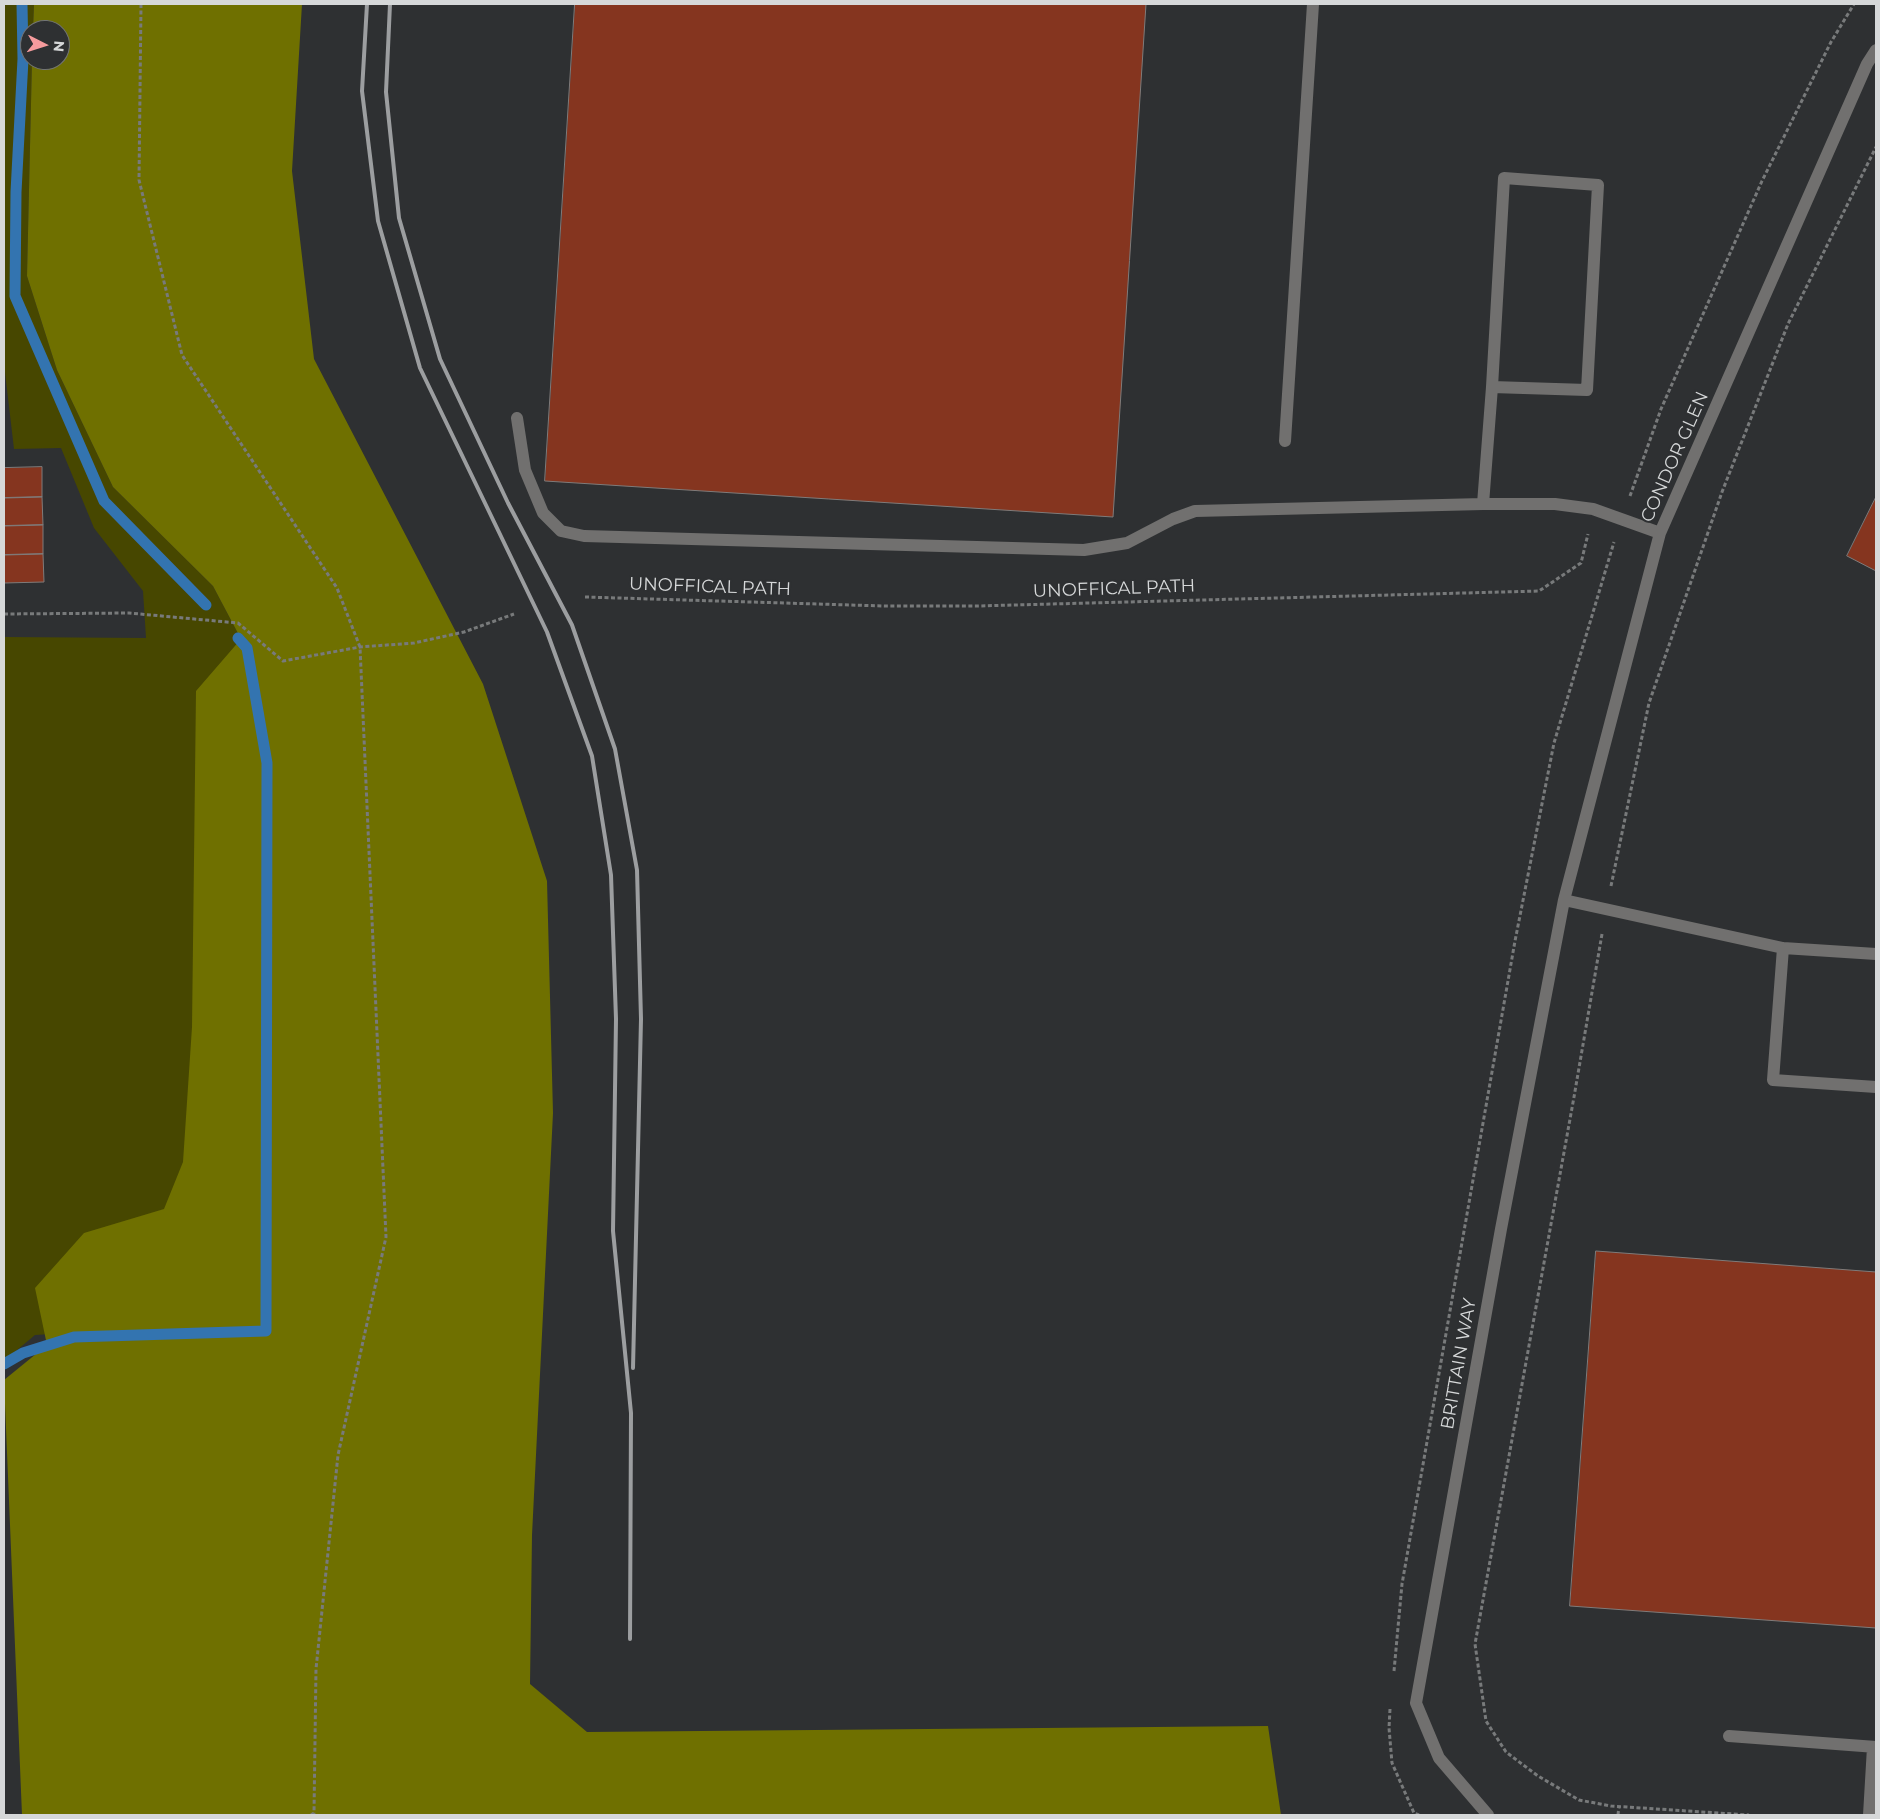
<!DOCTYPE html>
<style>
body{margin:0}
#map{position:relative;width:1880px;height:1819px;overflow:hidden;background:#2e3032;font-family:Montserrat,sans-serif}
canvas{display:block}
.frame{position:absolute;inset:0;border:5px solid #d6d8d9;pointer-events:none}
.north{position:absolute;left:20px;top:20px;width:50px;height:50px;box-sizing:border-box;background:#2e3032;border:1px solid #717375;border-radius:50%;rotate:95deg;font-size:14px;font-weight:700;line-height:20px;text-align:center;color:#d6d8d9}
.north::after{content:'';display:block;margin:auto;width:18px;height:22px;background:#f59b9d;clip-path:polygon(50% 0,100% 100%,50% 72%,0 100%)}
</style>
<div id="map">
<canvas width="1880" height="1819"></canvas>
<div class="frame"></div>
<div class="north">N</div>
</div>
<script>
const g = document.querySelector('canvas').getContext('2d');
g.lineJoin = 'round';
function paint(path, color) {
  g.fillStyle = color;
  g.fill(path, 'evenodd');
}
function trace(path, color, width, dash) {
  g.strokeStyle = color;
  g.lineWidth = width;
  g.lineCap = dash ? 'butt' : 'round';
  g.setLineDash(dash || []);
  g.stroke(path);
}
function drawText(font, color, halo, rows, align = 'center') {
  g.font = font + ' Montserrat,sans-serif';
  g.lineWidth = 4;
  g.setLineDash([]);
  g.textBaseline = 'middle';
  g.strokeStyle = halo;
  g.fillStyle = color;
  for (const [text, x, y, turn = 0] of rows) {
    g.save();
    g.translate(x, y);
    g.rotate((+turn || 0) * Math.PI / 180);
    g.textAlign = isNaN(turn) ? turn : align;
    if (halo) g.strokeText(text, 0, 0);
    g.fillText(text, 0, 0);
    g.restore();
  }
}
paint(new Path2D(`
 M4,4H34L33,30H30V60H32L27,276L57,370L113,487L213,586L241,639L267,1321L35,1335L4,1361V637L146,638L143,591L94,528L61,448L14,449L4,364Z`), '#474700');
paint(new Path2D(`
 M34,4H302L292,171L314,359L483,684L547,881L553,1113L532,1535L530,1684L587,1732L1268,1726L1281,1815H22L4,1380L47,1345L35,1288L84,1233L164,1209L183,1162L192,1027L196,691L241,639L213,586L113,487L57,370L27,276L32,60H60V30H33Z`), '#6f7000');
trace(new Path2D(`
 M22,4L23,59L16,192L15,296L104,501L206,605
 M4,1364L23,1353L74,1337L266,1331L267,763L247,648L238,638`), '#3374b0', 11);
const building = new Path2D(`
 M575,4H1146L1113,517L545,481Z
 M42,467V497L4,498V468Z
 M42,497L43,525L4,526V498Z
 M1876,497V571L1847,556Z
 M43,525V554L4,555V526Z
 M43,554L44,582L4,583V555Z
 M1596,1251L1876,1272V1628L1570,1606Z`);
paint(building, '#85351f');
trace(building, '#7f7b7a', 1);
trace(new Path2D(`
 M141,4L139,180L182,355L337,588L360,647L386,1237L338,1455L316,1669L314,1813L311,1815
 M1630,496L1661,409L1762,181L1831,42L1854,4
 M585,597L884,606H977L1539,591L1581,563L1588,534
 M4,614L129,613L238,623L283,661L360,647L414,643L464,632L514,614
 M1611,886L1649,703L1722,492L1788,324L1876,147
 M1602,934L1574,1097L1475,1644L1486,1721L1506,1752L1538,1776L1579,1800L1611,1806L1749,1815
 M1394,1671L1402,1584L1515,941L1554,743L1614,542
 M1390,1709L1389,1728L1392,1763L1414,1813L1419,1815
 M1618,1815L1619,1806`), '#787a7b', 3, [4, 2.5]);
trace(new Path2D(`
 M517,418L525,470L543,513L561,531L584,536L1084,550L1127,543L1173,519L1195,511L1483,504H1555L1593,509L1660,533
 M1285,441L1313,4
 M1483,504L1492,387L1504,178L1598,185L1587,390L1492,387
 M1564,900L1783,948L1876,954
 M1783,948L1773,1080L1876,1087
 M1729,1736L1876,1747
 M1488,1815L1439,1758L1416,1703L1501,1229L1564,900L1660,533L1867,64L1876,50
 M1869,1815L1873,1747`), '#71706f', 12);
trace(new Path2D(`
 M367,4L362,91L378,221L420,368L547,632L592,756L611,875L616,1019L613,1231L631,1413L630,1639
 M390,4L386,92L399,218L440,359L508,503L572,625L615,749L637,870L641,1019L633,1368`), '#9c9ea0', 4);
drawText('18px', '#d6d8d9', '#2e3032', [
 ["CONDOR GLEN",1675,457,-66],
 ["UNOFFICAL PATH",710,587,2],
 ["UNOFFICAL PATH",1114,589,-2],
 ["BRITTAIN WAY",1459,1364,-80]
]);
</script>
